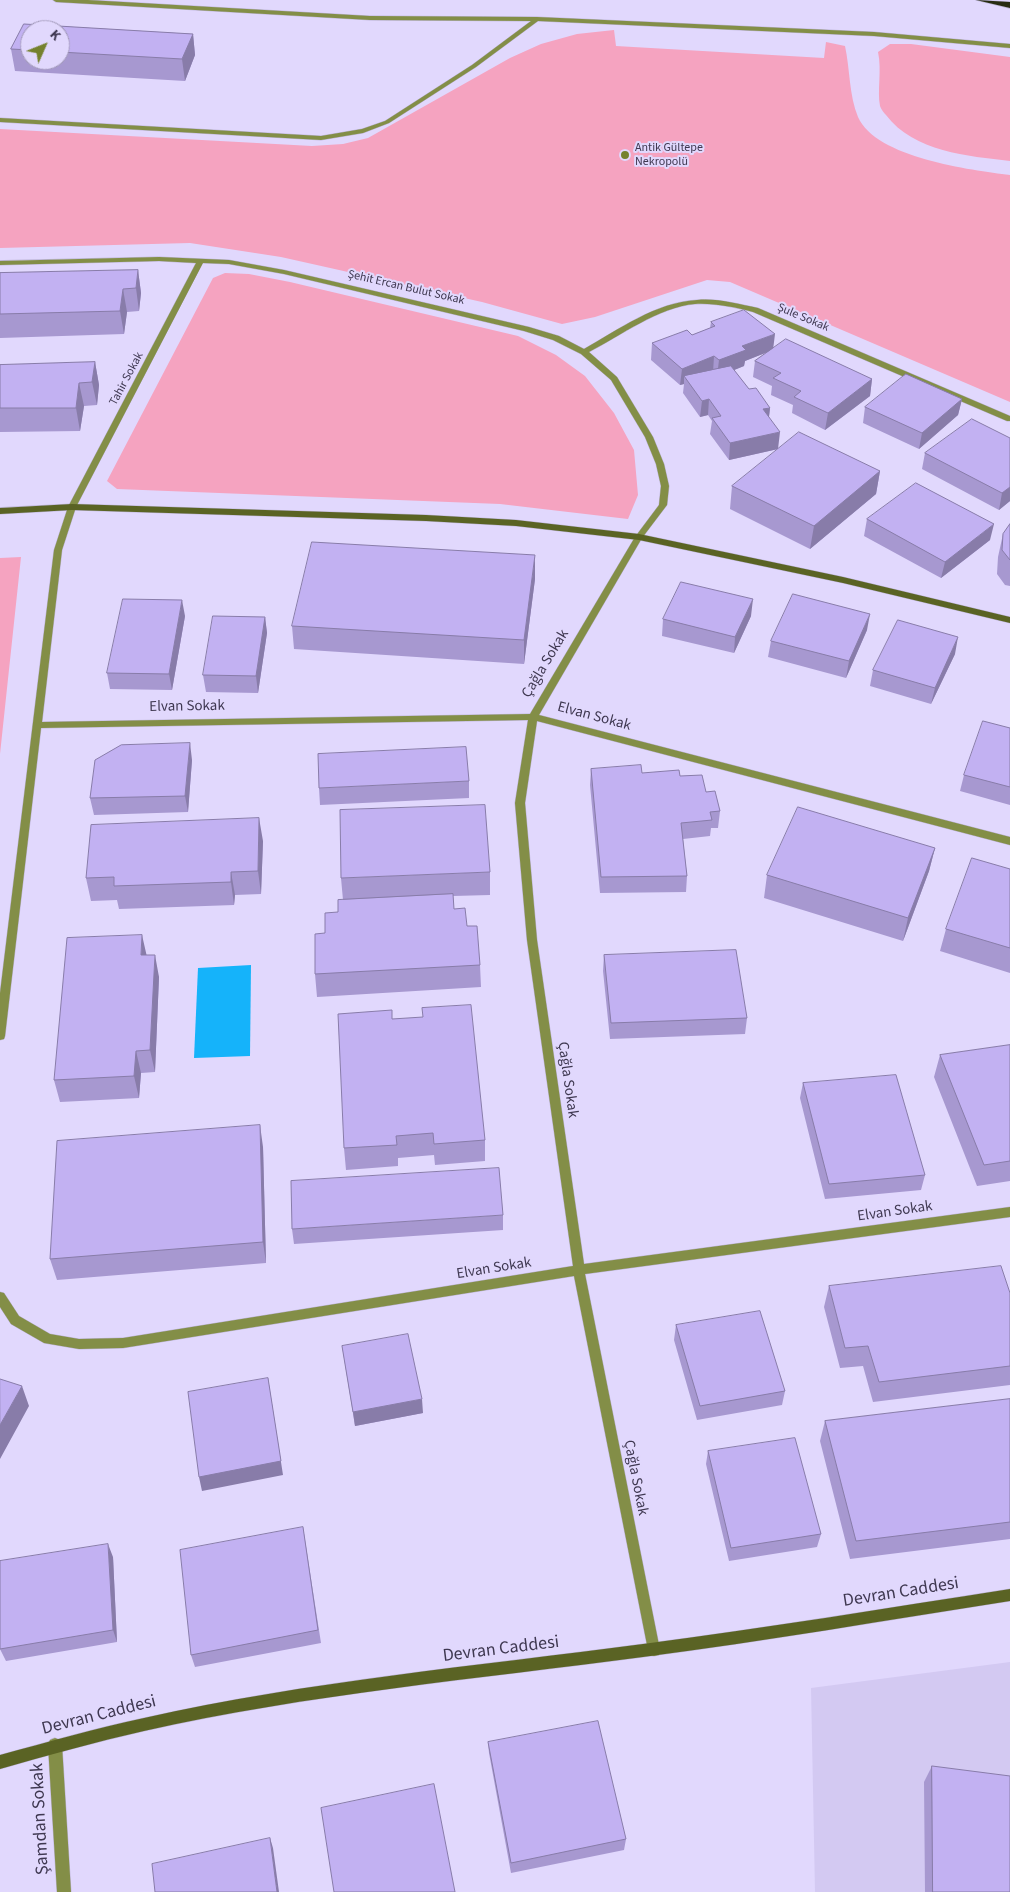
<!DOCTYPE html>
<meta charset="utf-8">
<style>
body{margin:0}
#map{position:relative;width:1010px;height:1892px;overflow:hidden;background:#e1d8fd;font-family:"Source Sans 3",sans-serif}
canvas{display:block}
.north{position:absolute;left:20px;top:20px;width:50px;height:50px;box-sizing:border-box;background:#e1d8fd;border:1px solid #a098b8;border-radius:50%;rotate:46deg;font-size:14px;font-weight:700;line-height:20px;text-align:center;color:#3f3851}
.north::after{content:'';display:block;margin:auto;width:18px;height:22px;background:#75812e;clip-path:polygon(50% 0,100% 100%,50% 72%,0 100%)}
</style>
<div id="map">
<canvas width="1010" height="1892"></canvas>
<div class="north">K</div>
</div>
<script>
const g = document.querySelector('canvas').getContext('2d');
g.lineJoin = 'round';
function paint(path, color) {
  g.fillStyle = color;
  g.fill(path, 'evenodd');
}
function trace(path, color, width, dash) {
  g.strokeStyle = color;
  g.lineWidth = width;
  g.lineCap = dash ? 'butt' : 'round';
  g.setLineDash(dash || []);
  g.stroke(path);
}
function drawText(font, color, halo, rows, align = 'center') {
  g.font = font + ' "Source Sans 3",sans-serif';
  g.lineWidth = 4;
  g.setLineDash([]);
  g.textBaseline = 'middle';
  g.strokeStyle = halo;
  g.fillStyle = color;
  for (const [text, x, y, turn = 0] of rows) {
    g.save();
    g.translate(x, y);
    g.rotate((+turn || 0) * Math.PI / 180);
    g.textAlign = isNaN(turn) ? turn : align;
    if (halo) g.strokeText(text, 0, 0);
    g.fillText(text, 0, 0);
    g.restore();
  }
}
paint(new Path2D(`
 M1010,1662V1892H815L811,1688Z`), '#d3c9f2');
paint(new Path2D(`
 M614,30L616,46L824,58L826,42L845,46C850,69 849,96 858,117C876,158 971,170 1010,175V402L730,282L707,280L595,317L562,324L482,302L281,257L190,243L0,248V129L312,146L343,144L368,138L510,58L541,44L577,34Z
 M890,44H911L1010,57V161C968,156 914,152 886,115C884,113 881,109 880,106C877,91 882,70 878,52Z
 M225,273L249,274L290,282L518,336L556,355L585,376L614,413L634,450L638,495L628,519L500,504L117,489L107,481L213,278Z
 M21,557L0,754V558Z`), '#f5a3c0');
paint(new Path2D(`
 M251,965L250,1056L194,1058L198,968Z`), '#15b3fa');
const service = new Path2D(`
 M53,0H88L370,16L537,17L874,32L1010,44V48L874,36L538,21L476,67L389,123L363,133L321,140L0,122V118L321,136L362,129L385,121L472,65L531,21L370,20L56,2Z`);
const minor = new Path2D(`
 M159,257L229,260L284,270L529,327L559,336L584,349C618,330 656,302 697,300C717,298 738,304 758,308L1010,416V421H1007L753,312C734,307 714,303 695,304C659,307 620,336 589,352L617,377L653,437L664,464L669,486L667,505L642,538L539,715L1010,837V845L537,721L525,803L537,940L584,1264L1010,1207V1217L585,1274L660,1650L659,1655L654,1656L649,1655L648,1650L574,1276L123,1348L79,1349L44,1343L11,1324L0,1307V1292L4,1293L19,1316L50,1334L79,1339L123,1338L573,1266L527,940L515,803L528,720L41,728L5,1036L4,1039L0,1040V993L54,550L68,507L196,263L159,261L0,265V261ZM203,263L229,264L284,274L524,331L553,340L581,354L611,380L645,437L656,464L661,486L659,505L635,537L530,714L42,722L62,550L76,507Z
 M55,1738L60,1740L62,1745L71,1892H57L48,1745L50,1740Z`);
const secondary = new Path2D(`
 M72,504L426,515L516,520L639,534L843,577L1010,617V623L843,583L639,540L516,526L426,521L72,510L0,514V508Z
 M1010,1589V1601C888,1620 766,1641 643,1657C477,1679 309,1694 144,1731C96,1742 48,1755 0,1769V1755C48,1742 96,1728 144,1718C309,1681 477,1666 643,1644C766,1628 888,1608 1010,1589Z`);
const motorway = new Path2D(`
 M976,0L1010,2V8Z`);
trace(service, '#bdb5d7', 1);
trace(minor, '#bdb5d7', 1);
trace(secondary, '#bdb5d7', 1);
trace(motorway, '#bdb5d7', 1);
paint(service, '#838e47');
paint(minor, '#838e47');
paint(secondary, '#5a6324');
paint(motorway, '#282c12');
paint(new Path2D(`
 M24,24L193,34L195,55L185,81L15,71L11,49ZM30,30H60V60H30Z
 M138,270L141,293L139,311L127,312L124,334L0,338V273Z
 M711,322L773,348L872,379L870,396L825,430L792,413L793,405L771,395L772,386L753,377L755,361L767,352L745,361L744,366L734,370L749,389L770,408L769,417L778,449L729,460L710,434L712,421L708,415L700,417L683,393L684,384L680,385L651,360L652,343L692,335L710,328Z
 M95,362L99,385L97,405L84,406L80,431L0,432V365Z
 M962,399L958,415L919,449L863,423L865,407Z
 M1010,438V501L999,510L922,469L925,453Z
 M880,471L876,494L810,549L730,509L732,486Z
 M867,519L990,540L941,578L864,536Z
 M1010,524V586L1005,585L997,574L998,557L1003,534Z
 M535,579L524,664L294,649L292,626Z
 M185,616L172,690L110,689L107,673Z
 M751,616L734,653L662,636L663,619Z
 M265,617L267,633L258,693L206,692L203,675Z
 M867,630L846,678L768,657L771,641Z
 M955,654L931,704L870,686L873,670Z
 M1010,728V805L960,791L964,775Z
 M192,760L188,812L94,815L90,798Z
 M591,769L680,776L706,792L720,811L718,828H711L710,836L683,839L687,876L686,892L600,893L590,785Z
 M469,781V798L320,805L319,788Z
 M263,841L261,894L235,895L234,905L119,909L117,900L91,901L86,878Z
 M935,848L929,871L903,941L764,898L767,875Z
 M1010,869V973L940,951L946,929Z
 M490,872V895L453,896L454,909L467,926L480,965L481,987L317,997L315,974L325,933L338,912L343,900L341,878Z
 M146,955L159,977L155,1072L141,1073L139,1098L60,1102L54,1080Z
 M604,955L747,1018L745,1034L610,1039L603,971Z
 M392,1019L485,1140V1161L435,1165L434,1155L398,1158V1166L346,1170L344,1148Z
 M1010,1045V1181L977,1186L934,1077L940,1055Z
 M803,1083L925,1175L921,1190L825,1199L800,1098Z
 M263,1147L266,1263L57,1280L50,1259Z
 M503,1215V1230L294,1244L292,1229Z
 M829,1286L1010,1293V1385L873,1402L863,1366L840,1368L824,1307Z
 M676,1325L785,1391L782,1405L697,1420L674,1340Z
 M342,1346L423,1413L355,1426Z
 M1010,1399V1539L850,1559L820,1441L825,1421Z
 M708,1451L821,1534L817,1547L729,1561L706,1464Z
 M303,1527L321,1643L195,1667L191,1655Z
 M113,1557L117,1642L6,1661L0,1649Z
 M488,1742L626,1839L624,1850L511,1873L489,1753Z
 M932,1766L1010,1892H925L924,1782Z`), '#a798d0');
paint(new Path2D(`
 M193,34L195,55L185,81L182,59Z
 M138,270L141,293L139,311L136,288Z
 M123,289L127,312L124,334L120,311Z
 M775,334L773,350L745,361L744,366L717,377L719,360L742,346Z
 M714,356L713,373L684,376V384L680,385L682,369Z
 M95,362L99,385L97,405L92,382Z
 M872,379L870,396L825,430L828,413Z
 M79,383L84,406L80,431L76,408Z
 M709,399L708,415L700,417L702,401Z
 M962,399L958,415L919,449L922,433Z
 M770,408L768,424L763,409Z
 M780,432L778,449L729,460L730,443Z
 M880,471L876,494L810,549L814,526Z
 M1010,487V501L999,510L1002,493Z
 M994,524L990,540L941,578L945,562Z
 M535,555V579L524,664V640Z
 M753,599L751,616L734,653L735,637Z
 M182,600L185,616L172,690L169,674Z
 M870,614L867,630L846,678L849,661Z
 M265,617L267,633L258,693L256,676Z
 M958,637L955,654L931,704L935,688Z
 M190,743L192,760L188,812L185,796Z
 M259,818L263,841L261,894L258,871Z
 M935,848L929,871L903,941L908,918Z
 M231,872L235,895L234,905L231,882Z
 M142,935L147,957L141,955Z
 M155,955L159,977L155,1072L150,1050Z
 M136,1051L141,1073L139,1098L134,1076Z
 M260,1125L263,1147L266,1263L263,1242Z
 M268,1378L283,1475L202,1491L199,1477Z
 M22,1386L29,1406L0,1459V1425Z
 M422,1399L423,1413L355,1426L353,1412Z
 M108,1544L113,1557L117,1642L113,1630Z
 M270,1838L273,1848L279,1892H277Z`), '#887ca9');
const building = new Path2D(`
 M24,24L193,34L182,59L60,52V30H30V50L11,49Z
 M138,270L136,288L123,289L120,311L0,314V273Z
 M744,310L775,334L742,346L746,350L719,360L714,356L682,369L652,343L687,330L692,335L715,326L711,322Z
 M786,339L872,379L828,413L794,397L801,391L773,378L781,373L755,361Z
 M95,362L92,382L79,383L76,408H0V365Z
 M731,366L749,389L756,388L770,408L763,409L780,432L730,443L712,418L721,416L709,399L702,401L684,376Z
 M906,374L962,399L922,433L865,407Z
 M972,419L1010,438V487L1002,493L925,453Z
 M799,432L880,471L814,526L732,486Z
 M916,483L994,524L945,562L867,519Z
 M1010,524V560L1002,550L1003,534Z
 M312,542L535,555L524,640L292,626Z
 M681,582L753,599L735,637L663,619Z
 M793,594L870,614L849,661L771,641Z
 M123,599L182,600L169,674L107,673Z
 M213,616L265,617L256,676L203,675Z
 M898,620L958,637L935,688L873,670Z
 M983,721L1010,728V787L964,775Z
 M190,743L185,796L90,798L95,760L121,745Z
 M466,747L469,781L319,788L318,754Z
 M641,765L642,773L679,770L680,776L702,775L706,792L715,791L720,811L710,812L712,820L681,823L687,876L601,877L591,769Z
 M485,805L490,872L341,878L340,810Z
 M798,807L935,848L908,918L767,875Z
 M259,818L258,871L231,872V882L114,886V877L86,878L91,825Z
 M972,858L1010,869V948L946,929Z
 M453,894L454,909L465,908L467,926H477L480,965L315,974V934L325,933V913L338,912V900Z
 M142,935L141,955H155L150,1050L136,1051L134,1076L54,1080L67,938Z
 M736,950L747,1018L611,1023L604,955Z
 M471,1005L485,1140L434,1144L433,1133L396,1136L397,1145L344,1148L338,1014L392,1010V1019L423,1017L422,1008Z
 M1010,1045V1161L984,1165L940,1055Z
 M896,1075L925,1175L829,1184L803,1083Z
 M260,1125L263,1242L50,1259L57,1141Z
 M499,1168L503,1215L292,1229L291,1181Z
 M1001,1266L1010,1293V1366L879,1382L868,1346L845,1348L829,1286Z
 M760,1311L785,1391L700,1406L676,1325Z
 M408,1334L422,1399L353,1412L342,1346Z
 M268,1378L281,1461L199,1477L188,1392Z
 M0,1379L22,1386L0,1425Z
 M1010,1399V1522L856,1541L825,1421Z
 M795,1438L821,1534L731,1548L708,1451Z
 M303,1527L318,1630L191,1655L180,1550Z
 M108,1544L113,1630L0,1649V1561Z
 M598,1721L626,1839L511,1863L488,1742Z
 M932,1766L1010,1776V1892H933Z
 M434,1784L455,1892H334L321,1808Z
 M270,1838L277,1892H155L152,1864Z`);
paint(building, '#c2b1f2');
trace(building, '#887ca9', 1);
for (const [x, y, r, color] of [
 [625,155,5,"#75812e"]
]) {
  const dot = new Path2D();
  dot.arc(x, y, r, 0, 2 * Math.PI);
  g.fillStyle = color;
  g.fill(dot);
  trace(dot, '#e1d8fd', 2);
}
drawText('12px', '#3f3851', '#e1d8fd', [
 ["Antik Gültepe",635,148],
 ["Nekropolü",635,162]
], 'left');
drawText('12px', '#3f3851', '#e1d8fd', [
 ["Şehit Ercan Bulut Sokak",406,288,13],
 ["Şule Sokak",803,318,23],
 ["Tahir Sokak",127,379,-62]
]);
drawText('15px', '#3f3851', '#e1d8fd', [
 ["Çağla Sokak",546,664,-59],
 ["Elvan Sokak",187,707,-1],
 ["Elvan Sokak",594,717,15],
 ["Çağla Sokak",567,1080,82],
 ["Elvan Sokak",895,1212,-8],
 ["Elvan Sokak",494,1269,-9],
 ["Çağla Sokak",635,1478,79]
]);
drawText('18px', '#3f3851', '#e1d8fd', [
 ["Devran Caddesi",901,1593,-9],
 ["Devran Caddesi",501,1650,-7],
 ["Devran Caddesi",99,1716,-14],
 ["Şamdan Sokak",41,1819,-93]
]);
</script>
